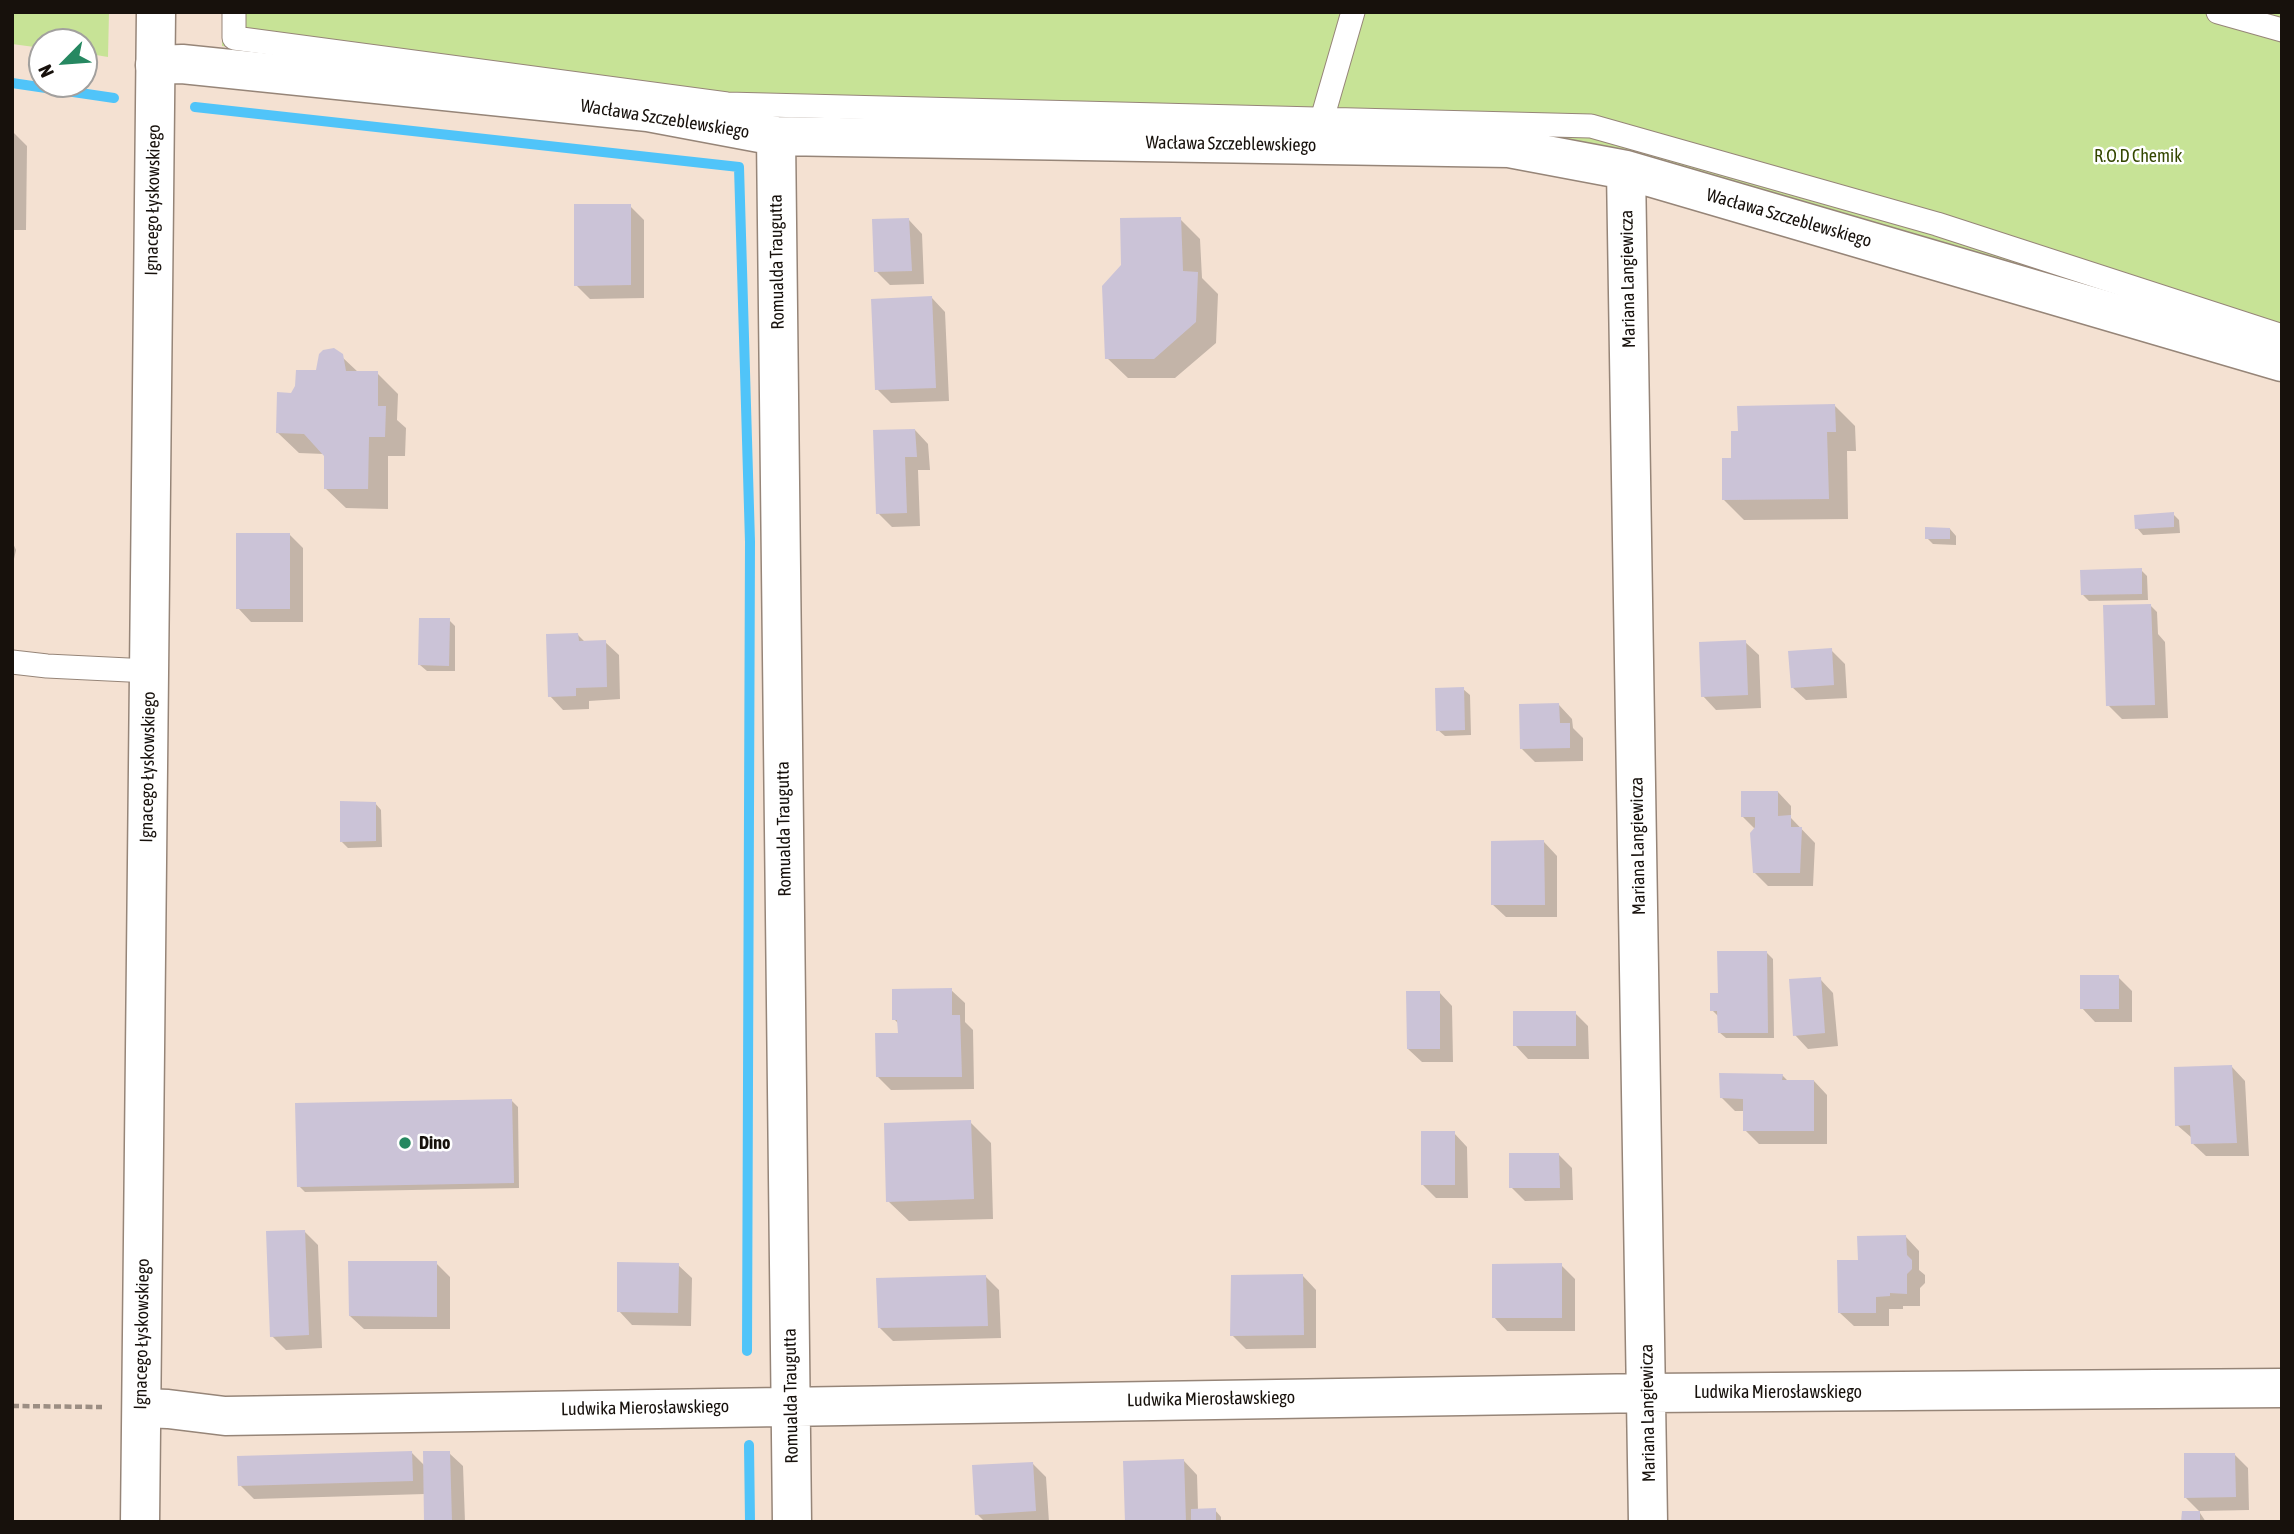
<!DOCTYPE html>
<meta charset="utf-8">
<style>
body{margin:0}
#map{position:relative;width:2294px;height:1534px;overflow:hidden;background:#f4e1d2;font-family:"Asap Condensed",sans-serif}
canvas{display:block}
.frame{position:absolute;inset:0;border:14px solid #17110c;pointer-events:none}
.north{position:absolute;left:28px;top:28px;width:70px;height:70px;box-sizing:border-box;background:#fff;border:2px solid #a2a09e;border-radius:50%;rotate:245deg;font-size:19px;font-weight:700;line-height:28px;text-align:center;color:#17110c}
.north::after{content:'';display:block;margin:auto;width:24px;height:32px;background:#268861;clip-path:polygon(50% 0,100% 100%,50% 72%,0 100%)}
</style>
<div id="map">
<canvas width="2294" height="1534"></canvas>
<div class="frame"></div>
<div class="north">N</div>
</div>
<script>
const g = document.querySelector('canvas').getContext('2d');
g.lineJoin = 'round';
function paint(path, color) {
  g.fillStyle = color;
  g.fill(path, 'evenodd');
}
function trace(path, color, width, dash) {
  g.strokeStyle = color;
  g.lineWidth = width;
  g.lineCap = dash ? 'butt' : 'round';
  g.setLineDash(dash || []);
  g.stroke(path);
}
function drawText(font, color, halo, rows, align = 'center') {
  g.font = font + ' "Asap Condensed",sans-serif';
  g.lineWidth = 5;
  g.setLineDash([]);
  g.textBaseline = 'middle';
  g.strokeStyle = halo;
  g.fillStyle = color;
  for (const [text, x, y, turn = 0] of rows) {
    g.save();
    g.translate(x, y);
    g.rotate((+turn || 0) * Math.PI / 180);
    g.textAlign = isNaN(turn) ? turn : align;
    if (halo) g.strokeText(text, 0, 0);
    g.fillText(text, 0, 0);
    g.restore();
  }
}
paint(new Path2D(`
 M12,12H109L108,57L84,53V42H42V48L12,44Z
 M222,12H2282V346L1587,144L774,119L222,46Z`), '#c7e396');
paint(new Path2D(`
 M12,131L27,146L26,230H12Z
 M630,206L644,220V298L590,299L576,285Z
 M1180,219L1200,239L1202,278L1218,294L1216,343L1175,378H1128L1107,358Z
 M909,220L922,234L924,284L890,285L876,271Z
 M932,298L945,312L949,401L891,403L877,389Z
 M341,356L359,373H377L398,394L397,420L406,428L405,456H388V509L346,508L325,488L324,454L299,453L278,433L292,394L317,372Z
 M1835,406L1855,426L1856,451H1847L1848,519L1744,520L1724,500L1733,460Z
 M915,430L928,444L930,470H918L920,526L892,527L878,513Z
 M2173,514L2179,520L2180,533L2143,535L2137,528Z
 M1950,529L1956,536V545L1933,544L1927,538Z
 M289,534L303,548V622H251L238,608Z
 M12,541L16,550L12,568Z
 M2141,570L2147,576L2148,600L2089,601L2083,595Z
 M2150,605L2157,612L2158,634L2165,642L2168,718L2122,719L2108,705Z
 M449,620L455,626V671H427L420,665Z
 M578,635L585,642H605L619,655L620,699L589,701V709L563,710L550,696Z
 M1745,642L1759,655L1761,708L1716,710L1703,696Z
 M1831,650L1845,664L1847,698L1806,700L1792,687Z
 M1463,689L1470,695L1471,735L1445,736L1438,730Z
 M1559,705L1572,719L1573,728L1583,738V761L1535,762L1522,749Z
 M1778,792L1791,806V818L1815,843L1813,886H1768L1754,872L1755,829L1743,817Z
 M375,803L381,810L382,847L348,848L341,841Z
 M1544,842L1557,856V917H1506L1492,904Z
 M1767,953L1773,959L1774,1038H1726L1719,1032V1017L1712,1010L1720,995Z
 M2118,977L2132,991V1022H2095L2082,1008Z
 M1820,979L1833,993L1838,1046L1808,1049L1795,1035Z
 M951,990L965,1003V1022L973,1030L974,1089L891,1090L878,1077L899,1034V1024L894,1019Z
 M1439,992L1452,1006L1453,1062H1422L1408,1049Z
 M1575,1013L1588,1026L1589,1059H1528L1515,1045Z
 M2232,1067L2245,1081L2249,1156H2206L2192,1143V1138L2177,1125Z
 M1782,1075L1788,1081H1814L1827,1095V1144H1759L1745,1130V1111H1735L1721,1097Z
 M511,1100L518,1107L519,1188L305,1192L299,1186Z
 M970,1122L991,1143L993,1219L909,1221L888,1201Z
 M1454,1133L1467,1147L1468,1198H1436L1423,1185Z
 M1559,1155L1572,1168L1573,1200L1525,1201L1511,1187Z
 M304,1231L318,1245L322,1348L286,1350L272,1336Z
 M1906,1237L1919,1251V1270L1925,1275V1283L1920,1288V1306H1903V1309H1889V1326H1854L1840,1313L1859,1262Z
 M436,1263L450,1277V1329H364L350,1316Z
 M678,1265L692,1278L691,1326L632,1325L619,1311Z
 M1561,1265L1575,1279V1331H1507L1494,1317Z
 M1303,1276L1316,1290V1348L1246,1349L1232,1335Z
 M986,1277L999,1290L1001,1338L893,1341L879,1327Z
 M411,1452L425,1466L449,1453L463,1466L465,1522H426L425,1494L254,1499L240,1485Z
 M2235,1455L2248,1468L2249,1510L2199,1511L2185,1497Z
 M1184,1461L1197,1475L1198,1510H1215L1221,1517V1522H1127Z
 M1033,1464L1046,1477L1049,1522H985L977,1514Z
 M2200,1513L2206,1522H2183Z`), '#0003');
trace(new Path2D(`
 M12,83L114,98
 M195,107L739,167L750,542L747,1351
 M749,1445L750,1522`), '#50c4f9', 10);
paint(new Path2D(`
 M574,204H631V285L574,286Z
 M1181,217L1183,271L1198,272L1196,322L1154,359H1105L1102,286L1121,265L1120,218Z
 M909,218L912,271L874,272L872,219Z
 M932,296L936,388L875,390L871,299Z
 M334,348L343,354L346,371H378V406H386L385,437H369L368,489H324V456L304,434L276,433L277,392L291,393L295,386L296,370H316L319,354L323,350Z
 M1835,404L1836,432H1827L1829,499L1722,500V458H1731V431H1738L1737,406Z
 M915,429L917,457H905L907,513L876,514L873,430Z
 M2174,512V527L2135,529L2134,515Z
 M1925,527L1950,528V539H1925Z
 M236,533H290V609H236Z
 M2142,568V594L2081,595L2080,570Z
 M2151,604L2155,705L2106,706L2103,605Z
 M419,618H450L449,666L418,665Z
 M578,633L579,641L606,640L607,687L576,688V696L548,697L546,634Z
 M1746,640L1748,695L1701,697L1699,642Z
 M1832,648L1834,685L1791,688L1788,651Z
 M1464,687L1465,730L1436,731L1435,688Z
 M1559,703L1560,723H1570V748L1520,749L1519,704Z
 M1741,791H1778V816L1791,815V827H1802L1800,873H1753L1750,833L1755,827V817H1741Z
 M340,801L376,802V841L340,842Z
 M1544,840L1545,905H1491V841Z
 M1717,951H1767L1768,1033H1718L1717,1011H1710V993H1718Z
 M2080,975H2119V1009H2080Z
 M1821,977L1825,1033L1793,1036L1789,979Z
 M952,988V1015H960L962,1077H876L875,1033H898L897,1020H892V989Z
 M1406,991H1440V1049H1407Z
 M1513,1011H1576V1046H1513Z
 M2232,1065L2237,1143L2191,1144L2190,1125L2175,1126L2174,1067Z
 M1719,1073L1783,1074L1782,1080H1814V1131H1743V1099L1720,1098Z
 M512,1099L514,1183L297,1187L295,1103Z
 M971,1120L974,1199L886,1202L884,1123Z
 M1421,1131H1455V1185H1421Z
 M1509,1153H1559L1560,1188H1509Z
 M305,1230L309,1335L270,1337L266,1231Z
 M1906,1235L1907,1255L1912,1260V1269L1907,1274V1294L1890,1293V1296L1876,1297V1313H1838L1837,1260H1858L1857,1236Z
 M348,1261H437V1317L349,1316Z
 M617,1262L679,1263L678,1313L617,1312Z
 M1562,1263V1318H1492V1264Z
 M1303,1274L1304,1335L1230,1336L1231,1275Z
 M986,1275L988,1326L878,1328L876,1278Z
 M412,1451L413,1481L238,1486L237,1456Z
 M423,1451H450L452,1522H424Z
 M2184,1453H2235L2236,1497L2184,1498Z
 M1184,1459L1186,1522H1125L1123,1461Z
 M1033,1462L1036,1511L975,1515L972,1465Z
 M1216,1508V1522H1191V1509Z
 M2182,1511H2200V1522H2181Z`), '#cbc3d7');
const lane = new Path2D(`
 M234,12V38L727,104L1591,126L1937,224L2282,336
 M2218,12L2282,30
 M1322,119L1353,12
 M12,662L47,666L149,671`);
const street = new Path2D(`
 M155,65L182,64L648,112L776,136L1509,148L1626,170L2282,362
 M776,136L792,1522
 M1626,170L1648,1522
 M142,1408L168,1409L225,1416L1648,1393L2282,1388`);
const secondary = new Path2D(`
 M140,1522L156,12`);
trace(lane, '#968578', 25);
trace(street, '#968578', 41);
trace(secondary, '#968578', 41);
trace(new Path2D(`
 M12,1406L102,1407`), '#9c8e83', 4.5, [7, 3.5]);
trace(lane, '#fff', 23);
trace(street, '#fff', 38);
trace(secondary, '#fff', 38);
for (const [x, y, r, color] of [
 [405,1143,7,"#268861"]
]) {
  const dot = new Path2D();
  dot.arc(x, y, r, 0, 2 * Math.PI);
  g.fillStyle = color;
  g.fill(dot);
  trace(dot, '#fff', 2.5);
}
drawText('18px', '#17110c', '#fff', [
 ["Wacława Szczeblewskiego",665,119,9],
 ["Wacława Szczeblewskiego",1231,144,1],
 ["Ignacego Łyskowskiego",153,200,-89],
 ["Wacława Szczeblewskiego",1789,218,16],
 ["Romualda Traugutta",777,262,-91],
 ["Mariana Langiewicza",1628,279,-91],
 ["Ignacego Łyskowskiego",148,767,-89],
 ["Romualda Traugutta",784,829,-91],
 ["Mariana Langiewicza",1638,846,-91],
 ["Ignacego Łyskowskiego",142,1334,-89],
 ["Ludwika Mierosławskiego",1778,1392],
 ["Romualda Traugutta",791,1396,-91],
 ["Ludwika Mierosławskiego",1211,1399,-1],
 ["Ludwika Mierosławskiego",645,1408,-1],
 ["Mariana Langiewicza",1648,1413,-91]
]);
drawText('18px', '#344700', '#fff', [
 ["R.O.D Chemik",2138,156]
]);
drawText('bold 18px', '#17110c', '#fff', [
 ["Dino",419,1143]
], 'left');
</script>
